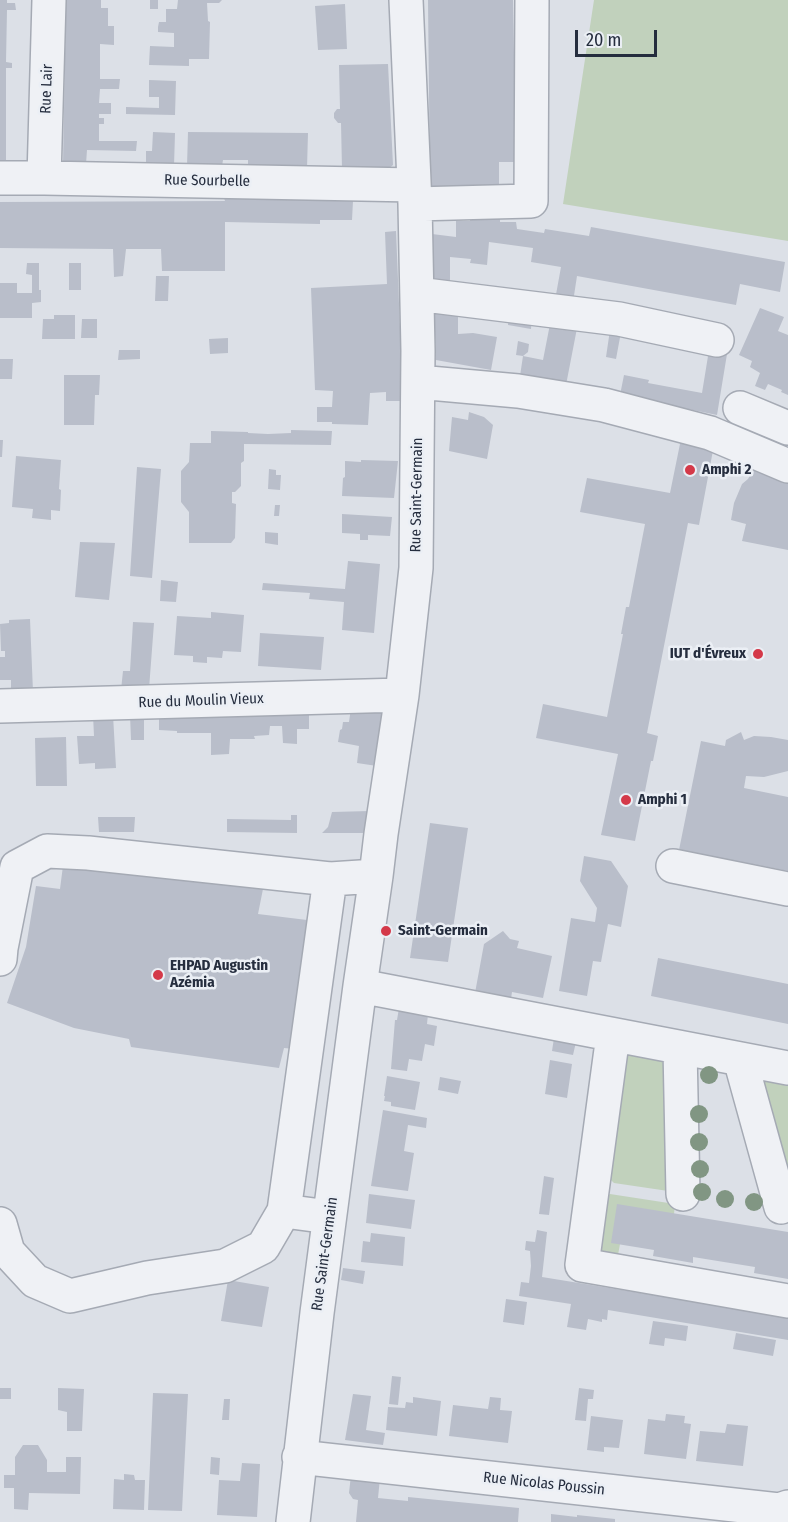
<!DOCTYPE html>
<meta charset="utf-8">
<style>
body{margin:0}
#map{position:relative;width:788px;height:1522px;overflow:hidden;background:#dce0e7;font-family:"Fira Sans Condensed",sans-serif}
canvas{display:block}
.scale{position:absolute;left:575px;top:30px;width:82px;height:27px;box-sizing:border-box;border:3px solid #252d3e;border-top:0;padding-left:8px;font-size:18px;line-height:21px;white-space:nowrap;color:#252d3e;-webkit-text-stroke:4px #ebeff5;paint-order:stroke}
</style>
<div id="map">
<canvas width="788" height="1522"></canvas>
<div class="scale">20 m</div>
</div>
<script>
const g = document.querySelector('canvas').getContext('2d');
g.lineJoin = 'round';
function paint(path, color) {
  g.fillStyle = color;
  g.fill(path, 'evenodd');
}
function trace(path, color, width, dash) {
  g.strokeStyle = color;
  g.lineWidth = width;
  g.lineCap = dash ? 'butt' : 'round';
  g.setLineDash(dash || []);
  g.stroke(path);
}
function drawText(font, color, halo, rows, align = 'center') {
  g.font = font + ' "Fira Sans Condensed",sans-serif';
  g.lineWidth = 5;
  g.setLineDash([]);
  g.textBaseline = 'middle';
  g.strokeStyle = halo;
  g.fillStyle = color;
  for (const [text, x, y, turn = 0] of rows) {
    g.save();
    g.translate(x, y);
    g.rotate((+turn || 0) * Math.PI / 180);
    g.textAlign = isNaN(turn) ? turn : align;
    if (halo) g.strokeText(text, 0, 0);
    g.fillText(text, 0, 0);
    g.restore();
  }
}
paint(new Path2D(`
 M594,0H788V241L563,204Z
 M629,1054L673,1063L675,1192L614,1183L607,1176L625,1058Z
 M763,1081L788,1086V1197Z
 M610,1194L675,1204L674,1214L620,1244L618,1255L603,1252L598,1244L605,1197Z`), '#c1d1bc');
paint(new Path2D(`
 M0,0H7V3H15L16,10H7L6,62L12,63V68H6V165H0Z
 M66,0H101V8H108V26H114V45L100,44V79H120L119,89H100L99,103H111V114H99V118H104V124H99V141H137L136,151L87,150L86,164H63Z
 M150,0H158V9H150Z
 M178,0H222L219,3H207L208,21L210,22L209,59H189V66L149,65L150,46L174,47V33L158,32V27L159,22H166V9H177Z
 M428,0H513L516,162H499V187L430,188Z
 M345,4L347,49L318,50L315,6Z
 M388,64L393,165L388,169H342L341,123H338L334,118V113L337,109H340L339,65Z
 M149,80L176,81L175,115L126,114V107L159,108V97H149Z
 M153,132L175,133L174,166L146,165V151H152Z
 M188,132L308,133L307,168L248,167V160H223L222,166H187Z
 M224,198L353,201L352,220H320V224L225,222V271H162L161,249H126L123,276L114,277L113,249L0,248V202L225,201Z
 M500,208V222H516L517,229L544,233L545,229L589,236L591,227L785,262L780,292L740,284L736,305L577,276L573,302L555,300L561,267L531,262L533,248L489,242L487,265L470,263L471,259L450,257V288L434,287L432,234L456,237V221H470V215Z
 M396,231L403,401H386V392L370,393L368,425L332,424V422H317V407H332L333,391L315,390L311,288L387,284L385,232Z
 M27,263H39V290H41V302L32,303V318H0V283H17V293H32V275L26,274Z
 M69,263H81V290H69Z
 M156,276H169L168,301H155Z
 M434,308L476,318L458,316V334L473,333L497,337L491,370L436,360Z
 M760,308L784,317L778,331L788,335V395L781,392L782,390L768,384L765,390L755,386L760,373L750,367L752,361L739,355Z
 M509,313L532,316L531,329L508,325Z
 M54,315H75V339H42L43,319H54Z
 M82,319H97V338H81Z
 M551,319L578,323L566,385L520,376L523,356L543,360Z
 M610,330L621,332L616,359L606,357Z
 M228,338V353L210,354L209,339Z
 M518,341L529,344L528,352L523,356L516,355Z
 M119,350H140V359L118,360Z
 M709,350L727,354L717,415L620,395L624,375L649,380L648,383L702,393Z
 M0,359H13L12,379H0Z
 M64,375H100L99,395H95L94,425H64Z
 M469,412L484,417L493,425L487,459L449,451L452,417L468,420Z
 M291,430L332,431L331,445L244,444V461L241,463V486L235,492H232V503L236,504L235,538L231,543H189V512L181,502V471L189,462L190,443H211V431L248,432V433L268,434L291,433Z
 M681,439L714,445L699,525L688,523L647,733L658,736L653,761H651L635,841L601,835L618,754L536,738L543,704L607,717L623,634H621L626,607H629L645,524L580,512L587,478L670,493Z
 M0,440H3L2,457H0Z
 M16,456L61,460L59,489L61,490L60,511L51,510V520L32,518L33,509L12,507Z
 M361,460L398,461L394,498L342,496L343,478L345,477V461L361,462Z
 M758,460L788,474V550L742,541L746,524L731,520L734,503L742,484L748,479Z
 M137,467L161,469L152,578L130,576Z
 M269,469L276,470V475H281L280,490L268,489Z
 M275,505H280L279,516H274Z
 M342,514L392,517L390,536L368,535V540H360V534L342,533Z
 M265,532L278,533V545L265,543Z
 M80,542L115,543L109,600L75,597Z
 M348,561L380,564L374,633L342,630L344,602L309,599L310,593L262,590L263,583L345,589Z
 M161,580L178,582L176,602L160,601Z
 M211,612L244,615L241,652L223,651L222,658L207,657V663L193,662V656L174,655L177,616L211,618Z
 M30,619L33,692L11,693V680H0V657H5V651H1L0,624L9,623V620Z
 M133,622L154,623L149,689L121,690L123,671H130Z
 M260,633L324,637L321,670L258,666Z
 M351,708H378L384,716L377,766L357,763L359,746L338,742L340,730L342,729L343,722H349Z
 M309,710V729H297V744L283,743L282,726H270L269,735L254,736L255,739H230L229,754L211,755V733H177V731L159,730V713Z
 M130,714H144V740H131Z
 M93,715H113L116,768L95,769V763L79,764L77,736H94Z
 M741,732L744,740L754,736L771,737L788,740V771L764,777L746,776L744,788L788,797V871L679,850L701,741L725,746L726,740Z
 M66,737L67,786H36L35,738Z
 M370,811L367,833H322L328,827L332,812Z
 M291,815H297V833L227,832V819L291,820Z
 M98,817H135L134,832H99Z
 M430,823L468,828L448,962L410,958Z
 M584,856L611,861L628,886L621,927L608,924L601,962L593,961L587,996L559,991L571,918L595,922L597,908L580,881Z
 M64,858L251,883L250,888L263,889L258,914L307,920L296,1011L295,1049L284,1048L279,1068L131,1047L129,1039L74,1028L7,1003L26,947L36,886L60,889Z
 M503,931L510,939L519,941L517,948L552,956L543,998L512,992L511,999L475,993L484,944Z
 M658,958L788,984V1024L651,996Z
 M399,1008L428,1014L427,1024L437,1026L434,1046L425,1044L422,1061L409,1059L407,1071L391,1069L395,1020H397Z
 M554,1038L576,1042L573,1055L552,1051Z
 M550,1060L572,1064L567,1098L545,1094Z
 M387,1076L420,1082L415,1110L391,1106V1102L384,1101L385,1096H384Z
 M440,1077L461,1081L458,1094L438,1090Z
 M383,1110L427,1118L426,1128L408,1125L404,1151L414,1153L408,1191L371,1186Z
 M544,1176L554,1178L549,1215L539,1214Z
 M369,1194L415,1200L411,1229L366,1223Z
 M617,1204L788,1232V1279L754,1273L755,1267L693,1257V1263L653,1256L654,1250L611,1243Z
 M537,1230L547,1232L542,1277L788,1317V1340L608,1310L607,1320L602,1319V1322L588,1319L586,1330L567,1327L571,1304L519,1296L521,1282L529,1283L531,1266L530,1251L525,1250L526,1241L535,1242Z
 M371,1233L405,1237L403,1266L361,1262L363,1241L370,1242Z
 M343,1268L365,1271L363,1284L341,1280Z
 M228,1280L269,1287L262,1327L221,1321Z
 M506,1299L527,1302L524,1325L503,1322Z
 M653,1321L688,1326L686,1341L665,1338L664,1346L649,1344Z
 M736,1333L776,1340L773,1356L733,1349Z
 M392,1376L401,1377L398,1405L389,1404Z
 M0,1388H11V1399H0Z
 M58,1388L84,1389L82,1431H67V1412L58,1410Z
 M579,1388L594,1390L593,1399H588L586,1421L575,1420Z
 M153,1393L188,1394L182,1511L148,1510Z
 M353,1394L371,1396L366,1430L385,1433L383,1445L345,1440Z
 M413,1397L441,1401L437,1436L386,1430L388,1407L405,1408L406,1402L413,1403Z
 M490,1397L501,1398L500,1410L512,1411L508,1443L449,1436L453,1405L488,1409Z
 M224,1399H230L229,1420H222Z
 M666,1414L685,1416L684,1423L691,1424L686,1459L644,1454L648,1419L665,1421Z
 M591,1416L623,1420L619,1448L604,1447V1452L587,1450Z
 M727,1424L748,1426L743,1466L696,1461L700,1431L725,1433Z
 M23,1445H38L47,1460V1472H66V1457H81L80,1494L29,1493L28,1510L14,1509V1488H4V1475H15V1457Z
 M211,1457L220,1458L219,1475L210,1474Z
 M242,1463L260,1464L257,1517L217,1515L219,1480L240,1481Z
 M124,1474L134,1475L135,1480H145L144,1510L113,1509L114,1479L124,1480Z
 M351,1475L380,1478L378,1498L408,1501V1497L519,1508L518,1522H356L358,1500L353,1499L349,1493Z
 M551,1514L577,1517V1515L615,1519V1522H551Z`), '#b9beca');
const minor = new Path2D(`
 M0,178H44L414,185
 M44,178L49,0
 M415,204L531,201L532,0
 M417,294L619,319L717,340
 M418,382L518,391L604,405L710,433L788,466
 M740,408L788,428
 M0,706L402,695
 M673,866L788,889
 M0,959L1,948L17,867L47,851L88,853L330,879L376,876
 M360,986L788,1068
 M613,1035L582,1265L788,1301
 M680,1048L683,1194
 M740,1059L781,1207
 M284,1211L330,879
 M0,1224L8,1252L35,1281L70,1296L147,1278L225,1266L263,1247L284,1211L329,1217
 M299,1457L779,1510L788,1507
 M293,1522L317,1313L360,986L376,876L381,834L402,695L416,568L418,351L415,204L406,0`);
trace(minor, '#a5aab4', 36);
trace(minor, '#eff1f5', 33);
g.fillStyle = '#819683';
for (const [x, y] of [
 [709,1075],
 [699,1114],
 [699,1142],
 [700,1169],
 [702,1192],
 [725,1199],
 [754,1202]
]) {
  g.beginPath();
  g.arc(x, y, 9, 0, 2 * Math.PI);
  g.fill();
}
for (const [x, y, r, color] of [
 [690,470,6,"#d43949"],
 [758,654,6,"#d43949"],
 [626,800,6,"#d43949"],
 [386,931,6,"#d43949"],
 [158,975,6,"#d43949"]
]) {
  const dot = new Path2D();
  dot.arc(x, y, r, 0, 2 * Math.PI);
  g.fillStyle = color;
  g.fill(dot);
  trace(dot, '#ebeff5', 2);
}
drawText('15px', '#252d3e', '#ebeff5', [
 ["Rue Lair",47,89,-88],
 ["Rue Sourbelle",207,181,1],
 ["Rue Saint-Germain",417,495,-89],
 ["Rue du Moulin Vieux",201,701,-2],
 ["Rue Saint-Germain",325,1254,-82],
 ["Rue Nicolas Poussin",544,1484,6]
]);
drawText('bold 15px', '#252d3e', '#ebeff5', [
 ["Amphi 2",702,470],
 ["IUT d'Évreux",746,654,"right"],
 ["Amphi 1",638,800],
 ["Saint-Germain",398,931],
 ["EHPAD Augustin",170,966],
 ["Azémia",170,983]
], 'left');
</script>
